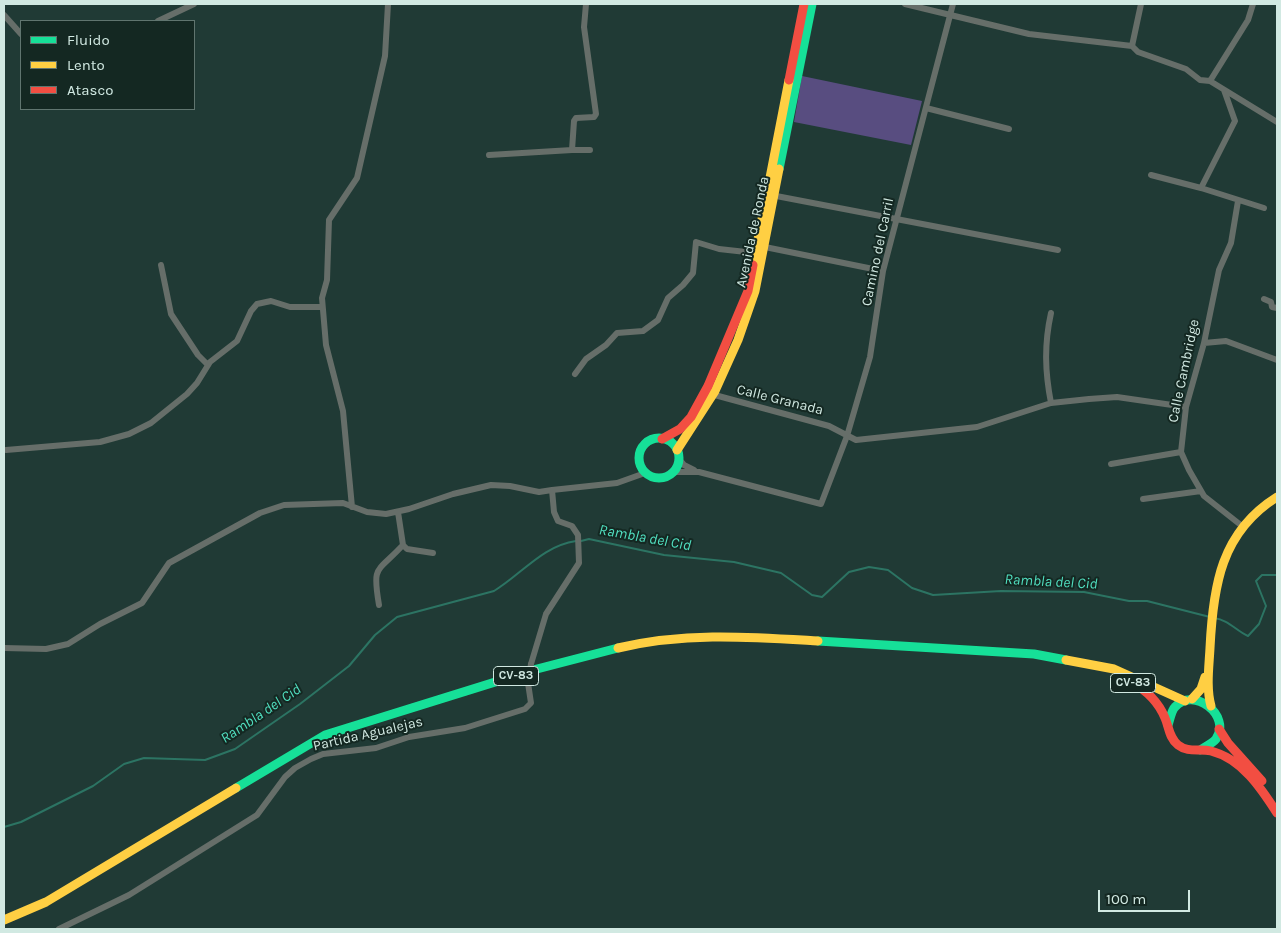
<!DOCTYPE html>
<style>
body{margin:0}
#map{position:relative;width:1281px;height:933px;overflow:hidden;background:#203a35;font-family:Karla,sans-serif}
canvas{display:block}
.frame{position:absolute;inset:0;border:5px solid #d1e9e2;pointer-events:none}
.legend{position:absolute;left:20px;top:20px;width:175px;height:90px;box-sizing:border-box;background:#142822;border:1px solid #60756f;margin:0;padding:6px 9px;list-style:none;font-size:15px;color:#d1e9e2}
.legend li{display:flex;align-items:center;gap:10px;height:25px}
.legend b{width:25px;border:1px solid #60756f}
.scale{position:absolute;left:1098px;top:890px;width:92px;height:22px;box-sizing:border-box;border:2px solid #d1e9e2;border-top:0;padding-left:6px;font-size:15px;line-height:18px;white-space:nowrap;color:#d1e9e2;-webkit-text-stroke:4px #142822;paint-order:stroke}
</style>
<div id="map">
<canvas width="1281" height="933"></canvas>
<div class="frame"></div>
<ul class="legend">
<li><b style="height:6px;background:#16e098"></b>Fluido</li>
<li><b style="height:6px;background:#ffcf43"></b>Lento</li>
<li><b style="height:6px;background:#f24e42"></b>Atasco</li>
</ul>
<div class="scale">100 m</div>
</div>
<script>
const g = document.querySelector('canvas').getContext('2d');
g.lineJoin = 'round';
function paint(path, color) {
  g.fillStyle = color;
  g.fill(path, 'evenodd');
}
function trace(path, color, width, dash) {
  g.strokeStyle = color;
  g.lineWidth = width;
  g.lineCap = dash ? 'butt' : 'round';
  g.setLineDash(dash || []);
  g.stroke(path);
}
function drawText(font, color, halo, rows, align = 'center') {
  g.font = font + ' Karla,sans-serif';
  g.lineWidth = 4;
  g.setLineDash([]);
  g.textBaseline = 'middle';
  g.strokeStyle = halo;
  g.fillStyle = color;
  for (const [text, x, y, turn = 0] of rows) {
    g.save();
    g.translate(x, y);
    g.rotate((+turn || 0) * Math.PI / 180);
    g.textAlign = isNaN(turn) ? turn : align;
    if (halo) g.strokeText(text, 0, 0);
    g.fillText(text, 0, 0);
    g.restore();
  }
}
paint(new Path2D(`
 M802,76L922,101L911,145L794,122Z`), '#584d80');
trace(new Path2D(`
 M581,541L589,539L664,555L734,562L781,573L812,595L822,597L849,572L869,567L888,570L912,588L933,595L1001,591L1084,592L1129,601H1147L1210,617
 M1214,618C1229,620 1235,630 1248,636L1259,624L1266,606L1256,581L1262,575H1277
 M4,827L21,822L93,786L124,764L144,758L205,760L235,749L300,704L349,666L375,635L397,617L494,591C522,574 542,546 576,541`), '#2c7463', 2);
trace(new Path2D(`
 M586,4L584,27L596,114L594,117L576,118L574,121L572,150H590
 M905,4L1029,34L1132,46L1138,52L1186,69L1200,80L1210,81L1277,122
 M4,15L21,34
 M158,21L194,4
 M1132,46L1141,4
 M1210,81L1248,20L1253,4
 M926,108L1009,129
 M489,155L572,150
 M1151,175L1201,188L1264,208
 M1201,188L1235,121L1224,90
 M771,195L1058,250
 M1238,201L1231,243L1219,270L1204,343L1186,407L1181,452L1189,470L1204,496L1242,526
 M760,246L883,271
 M161,265L171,314L198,355L208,365
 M1264,299L1271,302L1272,307L1277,308
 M1051,313C1044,345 1045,372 1051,403
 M1204,343L1226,341L1277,360
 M575,374L586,359L606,345L617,333L643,331L658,320L668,298L683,285L693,273L696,242L719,249L755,253
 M711,394L829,426L856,440L977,427L1051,403L1089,399L1117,397L1186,407
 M6,450L100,442L129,434L151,423L187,394L197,383L210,362L237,341L251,311L257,304L271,301L290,307H321
 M679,459L684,465L694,470
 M1111,464L1181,452
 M673,472H699L821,504L847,436L870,357L883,271L953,4
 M1143,499L1201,491
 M352,507L343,411L326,345L322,298L327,280L329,220L357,178L385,56L388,4
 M403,545L407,549L433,553
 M379,605C372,564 377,573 403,545L398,512
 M4,648L46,649L68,644L100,624L142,603L169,563L260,513L284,505L343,503L367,512L386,514L409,509L453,494L491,485L510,486L539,492L552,490
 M531,664L546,614L579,563L578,535L572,526L558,521L554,512L552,490L617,483L645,473
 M59,929L129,895L257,815L285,777L295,768L311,759L323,754L376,748L409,737L465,728L525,709L531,703L528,683`), '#666e69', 6);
trace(new Path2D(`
 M779,169L812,4
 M639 458a20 20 0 1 1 40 0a20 20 0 1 1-40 0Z
 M818,641L1034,654L1066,660
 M1168,725C1170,720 1171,711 1175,707C1193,686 1232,715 1216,739C1213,743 1205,747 1200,750
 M236,788L325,735L537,669L618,648`), '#16e098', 9);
trace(new Path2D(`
 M753,265L789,80
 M677,450L715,391L738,340L755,291L779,169
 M618,648C686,632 750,637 818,641
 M1066,660L1114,669L1185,701
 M1192,699L1201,689L1205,677
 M1211,706C1206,688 1209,667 1210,648C1213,586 1221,532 1277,497
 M4,920L46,902L236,788`), '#ffcf43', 9);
trace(new Path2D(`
 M789,80L804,4
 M662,439L680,429L691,417L708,386L748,291L753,265
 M1131,682C1146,690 1158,701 1165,718C1169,727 1169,738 1178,745C1188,753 1200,748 1211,751C1242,759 1261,788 1277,813
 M1219,729L1228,743L1262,781`), '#f24e42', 9);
trace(new Path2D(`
 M528,683L531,664`), '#666e69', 6);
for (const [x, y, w] of [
 [516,676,45],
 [1133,683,45]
]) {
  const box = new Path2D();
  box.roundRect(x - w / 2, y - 9.5, w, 19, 4);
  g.fillStyle = '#142822';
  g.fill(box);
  trace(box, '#d1e9e2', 1);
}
drawText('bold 12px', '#d1e9e2', null, [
 ["CV-83",516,676],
 ["CV-83",1133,683]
]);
drawText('14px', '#d1e9e2', '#142822', [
 ["Avenida de Ronda",753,232,-78],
 ["Camino del Carril",878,252,-78],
 ["Calle Cambridge",1184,371,-78],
 ["Calle Granada",780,400,14],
 ["Partida Agualejas",368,734,-13]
]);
drawText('italic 15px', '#51dfc0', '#142822', [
 ["Rambla del Cid",645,538,10],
 ["Rambla del Cid",1051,582,3],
 ["Rambla del Cid",261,714,-34]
]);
</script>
